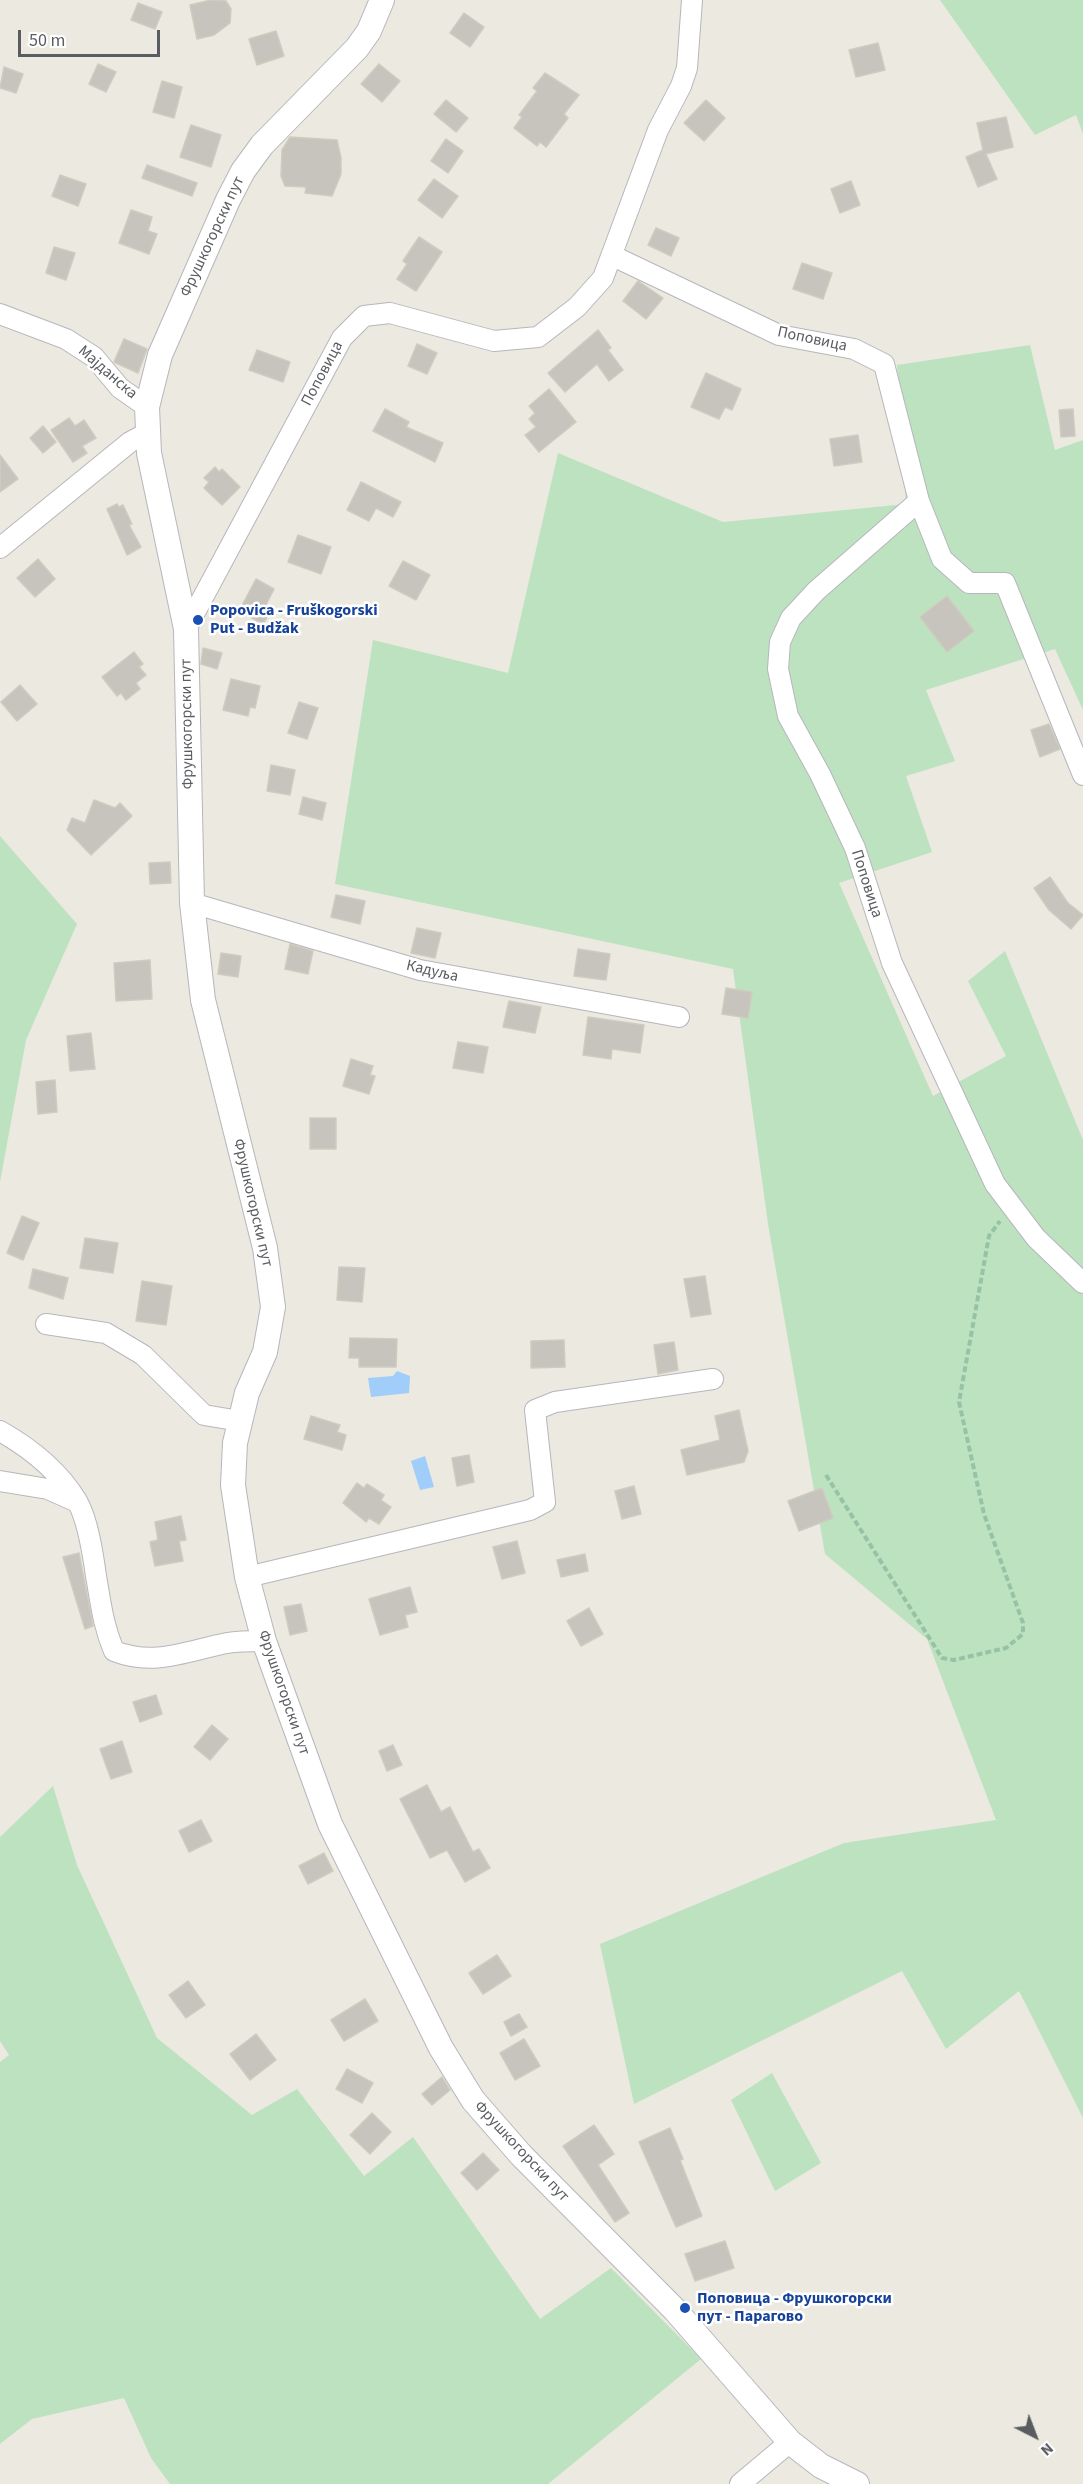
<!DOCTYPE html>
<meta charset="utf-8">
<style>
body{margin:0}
#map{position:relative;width:1083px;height:2484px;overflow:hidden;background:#ebe9e0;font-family:"Source Sans 3",sans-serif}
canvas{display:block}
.north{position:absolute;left:1005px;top:2406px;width:60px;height:60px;-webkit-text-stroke:4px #fff;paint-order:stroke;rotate:138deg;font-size:16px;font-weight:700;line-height:24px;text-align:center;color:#595c60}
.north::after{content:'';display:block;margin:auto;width:21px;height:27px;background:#595c60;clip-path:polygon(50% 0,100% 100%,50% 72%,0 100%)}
.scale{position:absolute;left:18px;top:30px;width:142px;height:27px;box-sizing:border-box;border:3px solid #595c60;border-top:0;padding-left:8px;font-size:18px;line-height:21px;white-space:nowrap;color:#595c60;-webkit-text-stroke:4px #fff;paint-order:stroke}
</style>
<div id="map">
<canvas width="1083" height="2484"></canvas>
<div class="north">N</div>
<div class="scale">50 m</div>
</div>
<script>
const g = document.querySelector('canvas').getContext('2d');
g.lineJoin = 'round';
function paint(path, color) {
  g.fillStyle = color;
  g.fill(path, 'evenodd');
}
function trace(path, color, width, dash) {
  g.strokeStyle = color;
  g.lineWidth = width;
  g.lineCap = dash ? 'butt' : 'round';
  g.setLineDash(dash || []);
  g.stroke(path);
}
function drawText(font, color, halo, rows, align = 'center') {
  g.font = font + ' "Source Sans 3",sans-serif';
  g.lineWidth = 5;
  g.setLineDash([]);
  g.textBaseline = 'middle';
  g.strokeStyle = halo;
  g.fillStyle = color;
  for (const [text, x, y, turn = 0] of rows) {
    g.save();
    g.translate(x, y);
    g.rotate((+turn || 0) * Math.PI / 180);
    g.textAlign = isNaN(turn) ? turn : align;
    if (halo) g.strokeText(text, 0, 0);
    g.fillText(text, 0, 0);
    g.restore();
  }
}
paint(new Path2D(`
 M940,0H1083V134L1076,115L1035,135Z
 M1030,345L1055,450L1083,440V710L1055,649L926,690L955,761L906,776L932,852L839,883L933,1096L1006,1056L968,981L1005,951L1083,1140V2118L1019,1991L946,2049L902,1971L634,2104L600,1944L844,1843L996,1820L927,1639L825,1554L768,1224L733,969L335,884L373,640L508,673L558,453L723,522L906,504L897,365Z
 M0,836L77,924L26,1040L0,1182Z
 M53,1786L77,1865L157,2038L252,2115L297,2089L364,2176L413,2137L540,2319L611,2268L701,2359L548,2484H170L151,2458L124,2398L32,2419L0,2444V2062L9,2055L0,2041V1837Z
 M772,2073L821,2163L775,2191L731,2100Z`), '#bde2c0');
paint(new Path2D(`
 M397,1371L410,1376L409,1393L371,1397L368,1378L393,1376Z
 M425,1456L434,1487L420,1490L411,1461Z`), '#a1cdfa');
const building = new Path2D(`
 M211,0L226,1L231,9L230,23L214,35L197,39L190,5Z
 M138,3L162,12L155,29L131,20Z
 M464,13L484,27L470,47L450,33Z
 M276,31L284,56L257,65L249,39Z
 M878,43L885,70L856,77L849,50Z
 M98,64L116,72L106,92L89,84Z
 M379,64L400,81L382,102L361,84Z
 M4,67L23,74L16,93L0,88Z
 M545,73L579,95L564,114L568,118L546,147L540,142L537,146L514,128L522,117L519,115L537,91L533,88Z
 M162,81L182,87L174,118L153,112Z
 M446,100L468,118L456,132L434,114Z
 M706,100L725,118L704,141L684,123Z
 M1006,117L1013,147L986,154L997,179L978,187L966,157L983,150L977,123Z
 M191,125L221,135L211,167L180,157Z
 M290,137L337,140L341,158V174L332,196L305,193L306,187L285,186L281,176L282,150Z
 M446,139L463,151L448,173L431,161Z
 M147,165L197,183L192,196L142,178Z
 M60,175L86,184L78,206L52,196Z
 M434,179L458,196L442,218L418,200Z
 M851,181L860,205L840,213L831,189Z
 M131,210L152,217L148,231L157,234L149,254L119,243Z
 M656,228L679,238L671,256L648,245Z
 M419,237L442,252L416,291L397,279L407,264L403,261Z
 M54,247L75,253L66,280L46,273Z
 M802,263L832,273L823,299L793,289Z
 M638,281L663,298L646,319L623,301Z
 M598,330L611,348L608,350L623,370L609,381L597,364L565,392L548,373Z
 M124,339L147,349L138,373L114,362Z
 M417,344L437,353L427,374L408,366Z
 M257,350L290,362L283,382L249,370Z
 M706,373L741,389L732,410L725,407L719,419L691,407Z
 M549,389L576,422L539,452L525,435L536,427L529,419L535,413L529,406Z
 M385,409L409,422L406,427L443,443L435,462L373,431Z
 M1073,409L1075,436L1061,437L1059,410Z
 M69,418L75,426L84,420L96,438L82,446L87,453L73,462L51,430Z
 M43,426L56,442L43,453L30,438Z
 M858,435L862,462L834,466L830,439Z
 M0,455L18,479L0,492Z
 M215,467L219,472L222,469L240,487L222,505L204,488L209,482L204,478Z
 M361,482L401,502L393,517L376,508L369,521L347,510Z
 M117,504L119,507L123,505L132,524L129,525L141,547L127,555L107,509Z
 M298,535L331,547L321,574L288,562Z
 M38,559L55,579L35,597L17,578Z
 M403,561L430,575L416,600L389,586Z
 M256,579L274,589L266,605L272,609L263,624L239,611Z
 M947,596L974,631L947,652L920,617Z
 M203,648L222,653L217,669L201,664Z
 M134,652L143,664L139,667L146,675L136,683L140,689L126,700L121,693L117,696L102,677Z
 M231,679L260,686L255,708L250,707L248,716L223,710Z
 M20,685L37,704L17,721L1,702Z
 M299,702L318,708L307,739L288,733Z
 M1049,724L1060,749L1040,757L1031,730Z
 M271,765L295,770L290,795L267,791Z
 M303,797L326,803L322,820L299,814Z
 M94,800L115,808L120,803L132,816L91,855L67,830L72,818L85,823Z
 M170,862L171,883L150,884L149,863Z
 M1050,877L1068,903L1083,915L1071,929L1049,910L1034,888Z
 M336,895L365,901L360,924L331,917Z
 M417,928L441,933L435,958L411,953Z
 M290,944L313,951L308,974L285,969Z
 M578,949L610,954L606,980L574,976Z
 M221,953L241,956L238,977L218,974Z
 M150,960L152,999L116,1001L114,963Z
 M726,988L752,992L748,1018L722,1014Z
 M509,1001L541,1007L535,1033L503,1027Z
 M588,1017L644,1025L640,1053L612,1049L611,1059L583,1055Z
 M91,1033L95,1069L70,1071L67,1036Z
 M458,1042L488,1047L483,1073L453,1068Z
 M351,1059L373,1066L370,1075L375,1076L369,1094L343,1086Z
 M55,1080L57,1112L38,1114L36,1082Z
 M310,1118H336V1149H310Z
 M22,1216L39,1223L23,1260L7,1253Z
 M85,1238L118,1243L113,1273L80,1268Z
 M339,1267L365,1268L362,1302L337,1300Z
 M33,1269L68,1278L63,1299L29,1288Z
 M705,1276L711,1314L691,1317L684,1279Z
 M142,1281L172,1286L166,1325L136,1321Z
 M350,1338L397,1339L396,1367H359V1358H349Z
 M564,1340L565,1367L531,1368V1341Z
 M674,1342L678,1370L658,1374L654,1345Z
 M739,1410L748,1451L744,1462L687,1475L681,1450L720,1440L715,1416Z
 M311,1416L340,1425L337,1432L346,1435L342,1450L304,1439Z
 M469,1455L474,1482L457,1486L452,1458Z
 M357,1483L364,1488L367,1484L384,1495L381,1500L391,1507L379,1524L369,1518L366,1522L343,1503Z
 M634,1486L641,1514L622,1519L615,1491Z
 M822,1488L833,1518L799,1531L788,1501Z
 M181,1516L186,1540L179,1541L183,1561L155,1566L150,1542L158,1540L155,1522Z
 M517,1541L525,1573L502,1579L493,1547Z
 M79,1553L93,1626L85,1629L63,1557Z
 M585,1554L588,1571L561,1577L557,1560Z
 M410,1587L417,1612L405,1615L408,1627L380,1635L369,1599Z
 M301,1604L307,1631L290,1635L284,1607Z
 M589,1608L603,1634L581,1646L567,1621Z
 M156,1695L162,1714L140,1722L133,1702Z
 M212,1725L228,1739L210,1760L194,1747Z
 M122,1741L132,1772L111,1779L100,1749Z
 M393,1745L402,1765L387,1771L379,1751Z
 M427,1785L441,1812L450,1807L473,1852L479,1849L490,1868L465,1882L447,1850L430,1858L400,1799Z
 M201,1820L212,1841L189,1852L179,1831Z
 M324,1853L333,1871L308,1884L299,1866Z
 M497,1955L511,1976L483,1994L469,1973Z
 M188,1981L205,2005L186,2018L169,1995Z
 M365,1999L378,2021L344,2041L331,2020Z
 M519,2014L527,2027L511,2036L504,2022Z
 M256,2034L276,2060L250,2080L230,2054Z
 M524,2039L540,2066L515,2080L500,2053Z
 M347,2069L373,2083L362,2103L336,2089Z
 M442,2077L450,2090L432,2105L422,2094Z
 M372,2113L391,2132L370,2154L350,2135Z
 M594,2125L614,2154L598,2165L629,2213L615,2222L563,2146Z
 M670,2128L683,2159L680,2160L702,2216L676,2227L639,2142Z
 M483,2153L499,2170L477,2190L461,2173Z
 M725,2241L734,2268L695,2281L685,2254Z`);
paint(building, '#c6c4bd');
trace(building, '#cfcbbf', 1.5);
const minor = new Path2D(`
 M613,256L779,335L854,349L884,364L919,501L942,559L969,583H1005L1083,775
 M0,314L66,339L94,357L120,388L147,407
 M919,501L816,591L791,618L780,642L778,669L788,716L820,774L855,848L892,963L995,1184L1036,1238L1083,1283
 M0,548L130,442L147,433
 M186,629L342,338L364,316L390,313L494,341L538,337L577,307L603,278L658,130L681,86L687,68L692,0
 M192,903L420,970L679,1017
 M46,1324L106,1333L143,1355L204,1415L240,1421
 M0,1431C30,1448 59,1471 77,1501C88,1520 93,1554 96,1576C101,1604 103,1625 114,1651C155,1667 186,1651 227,1643C239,1641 252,1641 264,1641
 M0,1481L48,1489L75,1501
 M247,1577L530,1510L545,1502L535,1410L555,1402L713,1379
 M740,2484L790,2442`);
const tertiary = new Path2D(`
 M382,0L369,31L357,48L262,145L243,171L228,200L160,355L147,407L149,453L186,629L192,903L203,1000L265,1248L273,1307L265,1352L247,1393L235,1443L233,1485L247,1577L264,1641L330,1824L441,2048L473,2100L521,2155L675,2310L790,2442L821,2466L857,2484`);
trace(minor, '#b6b7bc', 22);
trace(tertiary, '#b6b7bc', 26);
trace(new Path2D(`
 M826,1475L942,1658L954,1660L1006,1648L1023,1634V1623L984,1514L959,1402L989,1236L1000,1221`), '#97c2a6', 4, [6, 3]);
trace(minor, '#fff', 20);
trace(tertiary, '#fff', 24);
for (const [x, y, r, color] of [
 [198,620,6,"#1a4fb4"],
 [685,2308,6,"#1a4fb4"]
]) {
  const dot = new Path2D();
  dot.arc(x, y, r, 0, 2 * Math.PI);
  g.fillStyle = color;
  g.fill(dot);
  trace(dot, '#fff', 2);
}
drawText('16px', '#595c60', '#fff', [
 ["Фрушкогорски пут",213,237,-65],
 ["Поповица",812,340,12],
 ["Мајданска",107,373,41],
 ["Поповица",323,374,-62],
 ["Фрушкогорски пут",188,724,-91],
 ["Поповица",866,884,72],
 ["Кадуља",432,972,13],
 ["Фрушкогорски пут",252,1203,77],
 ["Фрушкогорски пут",283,1693,71],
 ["Фрушкогорски пут",521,2152,47]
]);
drawText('bold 16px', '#164399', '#fff', [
 ["Popovica - Fruškogorski",210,611],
 ["Put - Budžak",210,629],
 ["Поповица - Фрушкогорски",697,2299],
 ["пут - Парагово",697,2317]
], 'left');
</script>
